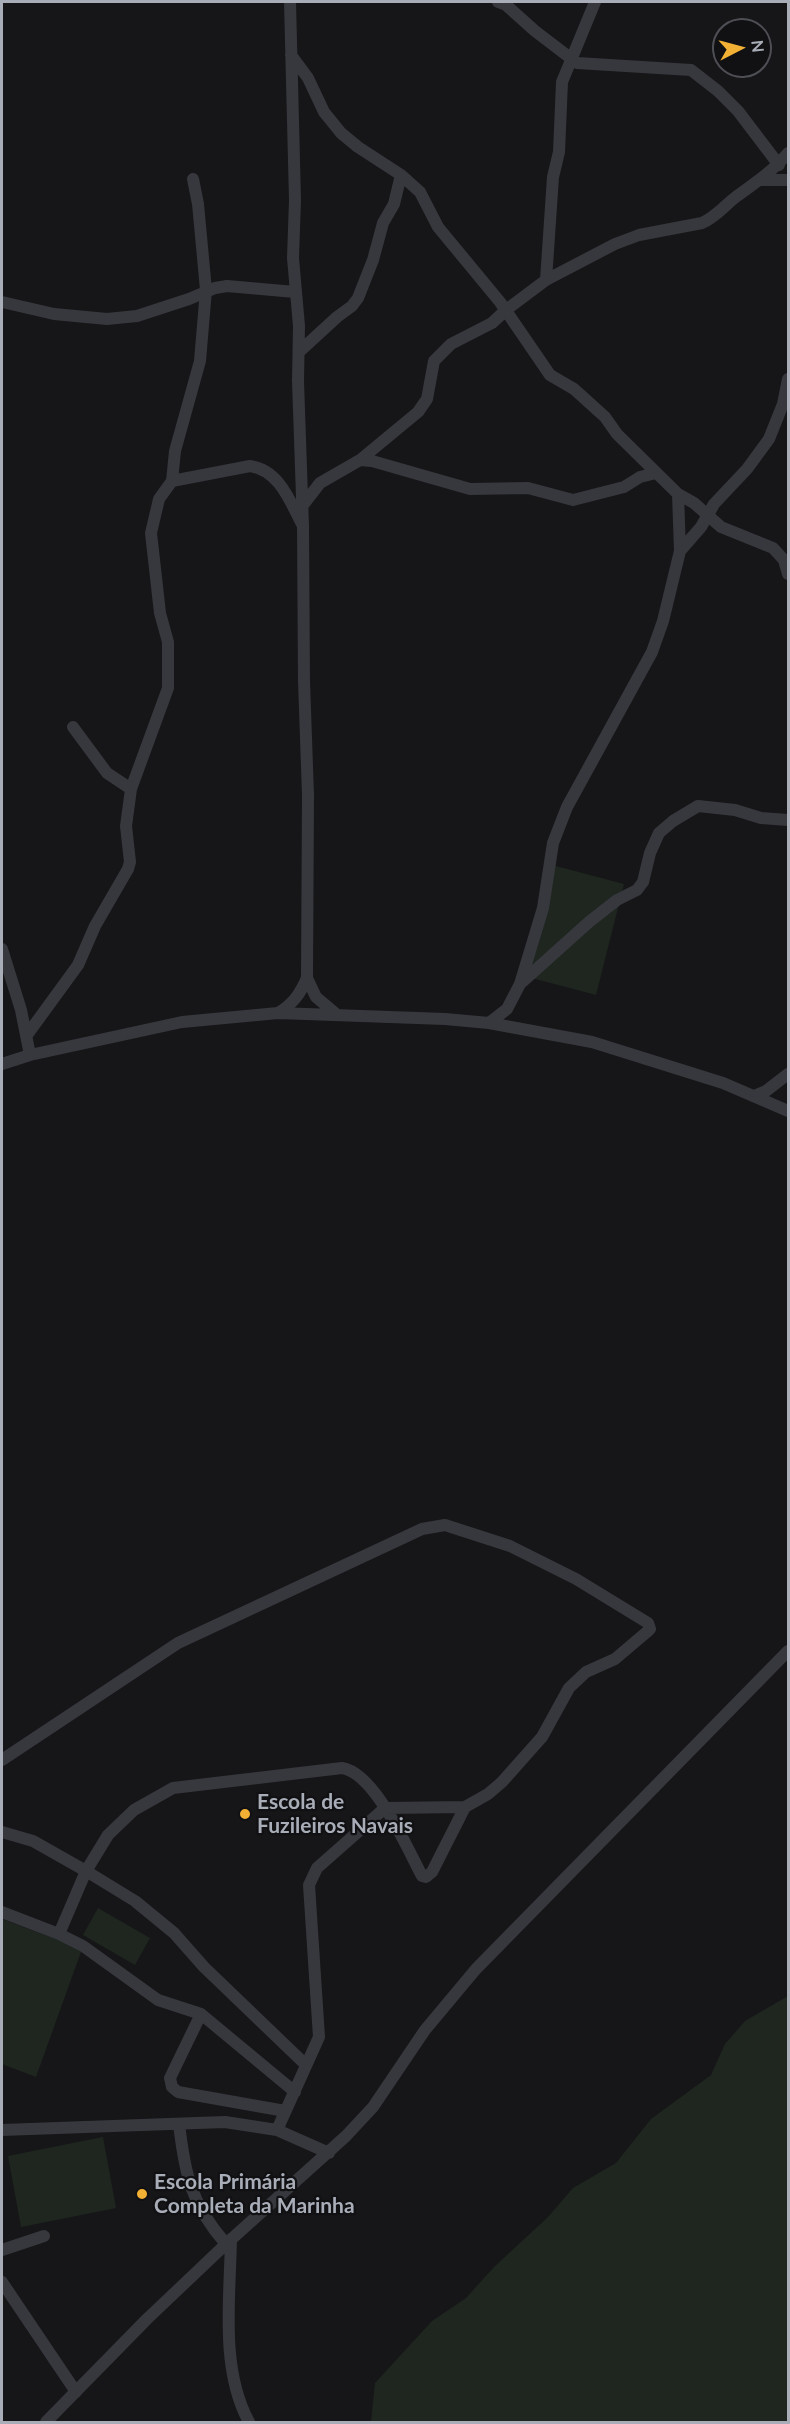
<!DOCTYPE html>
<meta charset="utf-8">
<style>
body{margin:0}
#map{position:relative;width:790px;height:2424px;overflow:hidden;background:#161618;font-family:Lato,sans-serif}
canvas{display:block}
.frame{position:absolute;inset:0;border:3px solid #a8adb8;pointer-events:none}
.north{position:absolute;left:712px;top:18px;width:60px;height:60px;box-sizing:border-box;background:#111113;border:2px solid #4d4f55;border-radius:50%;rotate:84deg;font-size:16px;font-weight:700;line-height:24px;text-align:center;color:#a8adb8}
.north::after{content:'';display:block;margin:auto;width:21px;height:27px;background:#f2b134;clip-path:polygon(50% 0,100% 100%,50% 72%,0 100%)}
</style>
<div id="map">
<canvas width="790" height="2424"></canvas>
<div class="frame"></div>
<div class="north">N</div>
</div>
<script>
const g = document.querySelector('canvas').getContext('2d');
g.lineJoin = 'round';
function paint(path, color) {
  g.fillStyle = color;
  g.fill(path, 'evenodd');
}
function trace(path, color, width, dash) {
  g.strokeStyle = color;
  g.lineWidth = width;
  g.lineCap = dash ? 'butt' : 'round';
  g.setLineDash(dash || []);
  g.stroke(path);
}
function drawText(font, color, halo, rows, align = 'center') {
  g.font = font + ' Lato,sans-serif';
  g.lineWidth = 4.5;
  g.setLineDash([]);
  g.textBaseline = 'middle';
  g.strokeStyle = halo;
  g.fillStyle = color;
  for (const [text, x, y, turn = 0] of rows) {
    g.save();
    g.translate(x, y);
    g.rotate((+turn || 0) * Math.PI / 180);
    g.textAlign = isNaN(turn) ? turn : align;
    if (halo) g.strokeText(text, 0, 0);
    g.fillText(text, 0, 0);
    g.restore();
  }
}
paint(new Path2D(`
 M552,865L624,884L596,995L524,976Z
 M98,1908L150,1938L135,1965L83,1935Z
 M2,1919L82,1949L36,2077L2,2064Z
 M788,1996V2422H371L375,2383L432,2321L466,2298L494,2267L548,2217L573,2188L616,2163L651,2119L711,2075L725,2044L745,2021Z
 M103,2137L116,2208L21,2227L8,2156Z`), '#1e261f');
trace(new Path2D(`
 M498,2L506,5L535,31L577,63L691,70L718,91L738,111L779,165
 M291,55L308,78L324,112L341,133L358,147L401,175L420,192L438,227L500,302L550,375L574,389L605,417L617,434L678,494L694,503L721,527L773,548L784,560L788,574
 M762,180H788
 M546,280L615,244L639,235L702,223C716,217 725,205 737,196C755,183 773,171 788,153
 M2,302L54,314L107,319L137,316L189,299L215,288L227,286L295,292
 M300,351L337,317L352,306L358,298L373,260L383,223L394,204L401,175
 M360,460L372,461L470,489L528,488L573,500L624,487L640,477L656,473
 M172,481L250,466C279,470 290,501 302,524
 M303,505L320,483L360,460L418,412L427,399L434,361L451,344L492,323L506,310L546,280L553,177L559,152L562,82L595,2
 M680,551L701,527L714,504L747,469L769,439L783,404L788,379
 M73,727L107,773L131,789
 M2,949L21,1010L30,1055
 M307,978L316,997L335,1013
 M521,983L589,922L617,900L637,890L643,882L650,853L659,833L673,821L698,806L735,810L761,818L788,820
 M278,1013C293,1004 300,994 307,978L308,795L304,681L303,526L298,381L299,326L293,258L295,200L290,2
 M489,1023L507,1009L520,984L543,908L553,843L567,807L652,652L663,621L680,551L678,494
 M27,1035L78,965L95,926L128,869L130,862L126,826L131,789L168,688V642L160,613L151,533L159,499L172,481L175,451L200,361L206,290L198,204L193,179
 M2,1064L30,1055L182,1022L278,1013L445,1019L489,1023L592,1042L723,1083L788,1111
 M754,1096L766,1091L788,1074
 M2,1760L178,1643L422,1529L445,1525L510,1546L576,1579L648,1623L650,1629L648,1631L615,1659L586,1672L569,1688L542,1737L502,1782L488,1794L465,1807L385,1808L317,1868L309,1885L319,2037L277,2130
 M2,1832L33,1841L86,1871L135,1901L174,1933L204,1967L306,2065
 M2,1912L59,1934L83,1946L158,2000L201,2014L295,2092
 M59,1934L86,1871L108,1835L134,1810L173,1788L342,1768C375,1773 407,1848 422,1876L426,1877L432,1872L465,1807
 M201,2014L170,2078L172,2087L178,2092L285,2111
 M179,2124C185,2175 191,2204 226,2244
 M2,2130L225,2122L277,2130L329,2153
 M231,2239C230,2298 220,2369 249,2422
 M2,2250L44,2236
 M2,2282L76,2392
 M46,2422L147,2319L226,2244L346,2136L373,2107L425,2030L476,1969L788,1651`), '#37383d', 12);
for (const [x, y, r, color] of [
 [245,1814,6,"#f2b134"],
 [142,2194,6,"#f2b134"]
]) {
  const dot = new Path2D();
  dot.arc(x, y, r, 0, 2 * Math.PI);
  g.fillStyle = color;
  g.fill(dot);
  trace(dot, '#111113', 2);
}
drawText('bold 21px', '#a8adb8', '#111113', [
 ["Escola de",257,1802],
 ["Fuzileiros Navais",257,1826],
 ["Escola Primária",154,2182],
 ["Completa da Marinha",154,2206]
], 'left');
</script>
